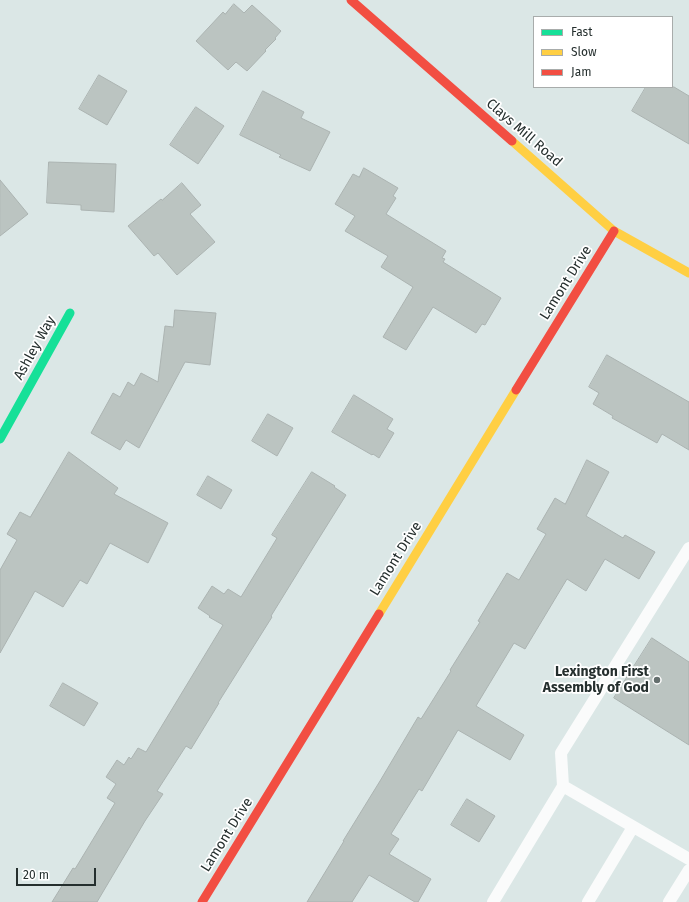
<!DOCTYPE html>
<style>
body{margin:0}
#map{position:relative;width:689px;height:902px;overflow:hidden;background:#dbe7e6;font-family:"Fira Sans",sans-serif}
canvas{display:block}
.legend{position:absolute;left:533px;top:16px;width:140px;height:72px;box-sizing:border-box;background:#fff;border:1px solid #a8acab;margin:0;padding:5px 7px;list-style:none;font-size:12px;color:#252f2e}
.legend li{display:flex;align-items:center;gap:8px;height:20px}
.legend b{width:20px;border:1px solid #a8acab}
.scale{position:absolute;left:16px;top:868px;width:80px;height:18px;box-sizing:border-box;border:2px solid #252f2e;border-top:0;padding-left:5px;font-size:12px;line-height:14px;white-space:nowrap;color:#252f2e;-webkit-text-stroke:3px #fff;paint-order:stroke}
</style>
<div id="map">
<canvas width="689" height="902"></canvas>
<ul class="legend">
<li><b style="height:5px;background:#16e098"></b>Fast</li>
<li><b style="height:5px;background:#ffcf43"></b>Slow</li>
<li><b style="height:5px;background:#f24e42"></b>Jam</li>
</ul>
<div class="scale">20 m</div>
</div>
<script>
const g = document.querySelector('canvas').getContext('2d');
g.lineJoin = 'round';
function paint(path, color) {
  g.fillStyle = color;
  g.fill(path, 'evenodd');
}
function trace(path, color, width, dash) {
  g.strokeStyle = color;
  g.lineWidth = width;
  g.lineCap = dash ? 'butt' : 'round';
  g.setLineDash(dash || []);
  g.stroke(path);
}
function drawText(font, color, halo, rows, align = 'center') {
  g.font = font + ' "Fira Sans",sans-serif';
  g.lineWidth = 3.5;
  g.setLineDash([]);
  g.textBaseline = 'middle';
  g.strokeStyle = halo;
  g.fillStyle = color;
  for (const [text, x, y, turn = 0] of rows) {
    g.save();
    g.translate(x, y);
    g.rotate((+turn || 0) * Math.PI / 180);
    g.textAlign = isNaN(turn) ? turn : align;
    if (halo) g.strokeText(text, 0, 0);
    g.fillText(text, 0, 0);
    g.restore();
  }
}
const building = new Path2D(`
 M234,4L244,13L252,5L281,31L275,38L276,39L265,50L266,51L247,71L236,62L228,70L196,41L223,12L225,14Z
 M99,75L127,91L107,125L79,109Z
 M646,87H674L689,96V144L632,111Z
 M263,91L304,112L301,118L330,132L310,171L279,157L281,155L240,135Z
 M196,107L224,126L198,164L170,145Z
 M49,162L116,164L114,212L81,210V205L47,203Z
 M364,168L398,188L393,196L396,198L386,214L446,251L442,258L445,259L443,262L501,298L485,325L482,324L476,333L433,307L406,350L383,337L413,287L381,267L388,256L345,231L355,216L335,204L353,174L359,177Z
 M0,180L28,214L0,236Z
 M182,183L201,205L190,214L215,242L177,275L158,253L154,256L128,226L161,199L162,200Z
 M175,310L216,313L210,365L185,362L139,448L126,440L120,450L91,433L113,393L120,397L128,382L134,386L141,373L158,382L165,326L173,327Z
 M607,355L689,402V450L662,434L657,443L612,418L613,416L593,404L599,393L589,387Z
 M354,395L393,419L387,429L394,433L379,458L373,454L372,455L332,432Z
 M268,414L293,428L277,456L252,441Z
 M69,452L118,488L114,494L168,523L148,563L110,543L87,584L80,580L63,607L35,591L0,653V570L17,540L7,534L20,512L30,517Z
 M587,460L609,472L586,516L623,538L625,535L655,552L639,579L605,559L586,591L567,579L525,649L514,643L476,706L524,735L510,760L458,730L422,791L419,789L391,834L399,839L389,854L431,879L418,902H415L369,875L352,902H307L344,841H343L380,781L418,717L421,719L451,671L450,670L480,622L478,621L507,573L519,580L546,534L537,529L555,498L565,504Z
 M312,472L335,486L334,487L346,495L316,543L271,616L272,617L218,703H219L191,749L186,746L157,791L163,794L145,821L97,902H52L73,868L75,869L115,803L107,798L116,784L106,777L117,760L124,765L129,757L131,759L138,748L146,752L223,625L209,617L210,616L198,608L212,586L224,594L228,589L241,597L277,538L272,535Z
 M208,476L232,490L221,509L197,495Z
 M652,638L689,662V745L614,698Z
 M63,683L98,703L84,726L50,706Z
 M467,799L495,816L479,842L451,825Z`);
paint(building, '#bbc4c1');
trace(building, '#abb3b1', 1);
trace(new Path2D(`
 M563,786L561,753L689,548
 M493,902L563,786L689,859
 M588,902L633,827
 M669,902L689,870`), '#fafbfb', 12);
trace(new Path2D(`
 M0,439L70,313`), '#16e098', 9);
trace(new Path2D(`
 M512,141L614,231L689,273
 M379,614L516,390`), '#ffcf43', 9);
trace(new Path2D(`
 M351,0L512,141
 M516,390L614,231
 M202,902L379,614`), '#f24e42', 9);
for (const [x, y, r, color] of [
 [657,680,4,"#656f6e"]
]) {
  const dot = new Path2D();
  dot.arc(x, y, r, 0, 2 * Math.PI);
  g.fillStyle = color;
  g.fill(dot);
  trace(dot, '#fff', 1.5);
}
drawText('14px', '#252f2e', '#fff', [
 ["Clays Mill Road",524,133,41],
 ["Lamont Drive",566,283,-58],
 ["Ashley Way",35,348,-61],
 ["Lamont Drive",396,559,-58],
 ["Lamont Drive",227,835,-58]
]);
drawText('bold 14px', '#252f2e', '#fff', [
 ["Lexington First",649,672],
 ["Assembly of God",649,688]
], 'right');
</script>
